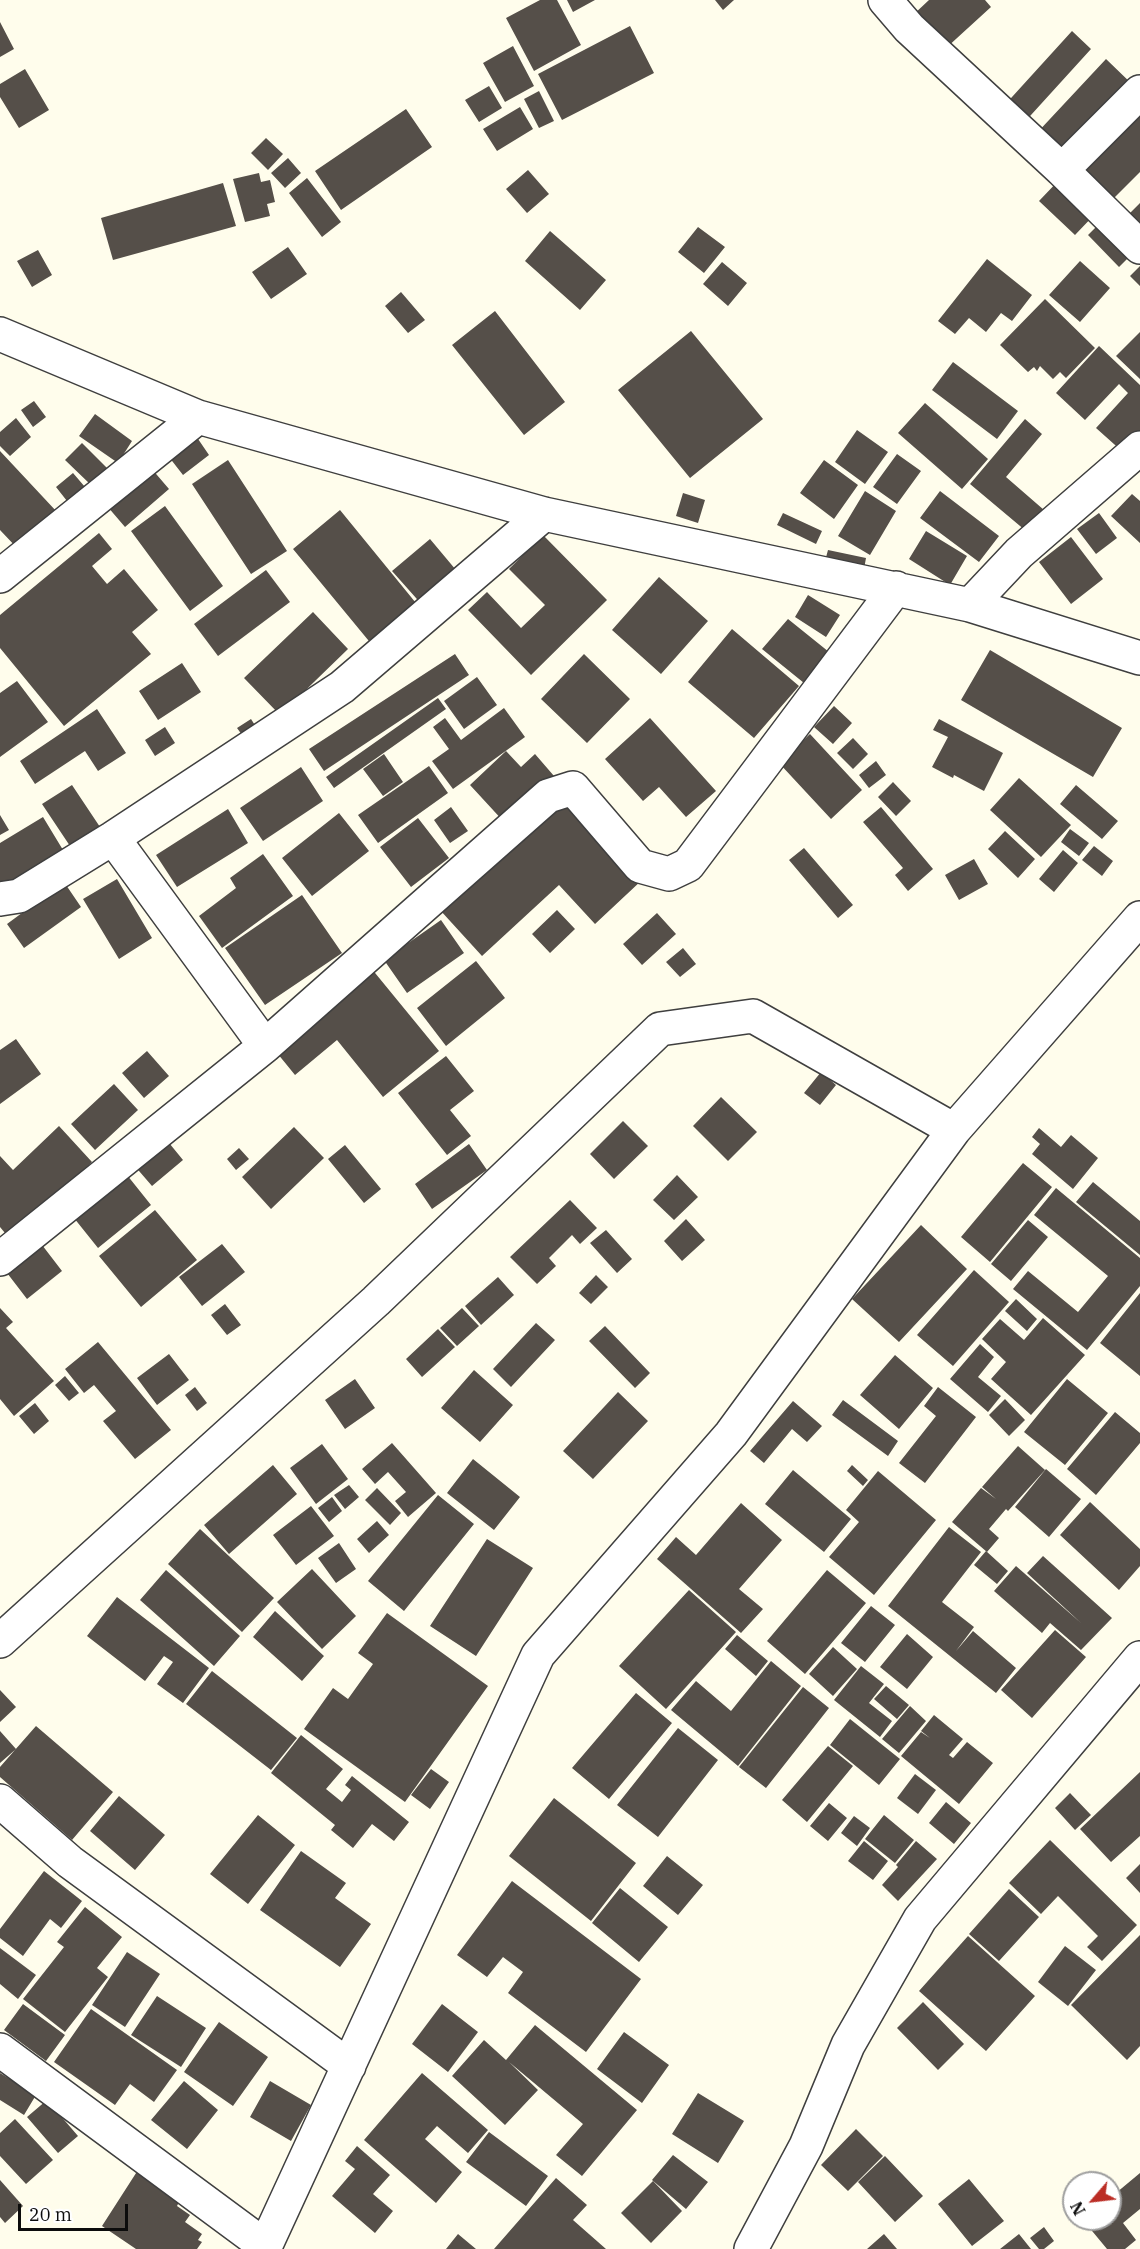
<!DOCTYPE html>
<style>
body{margin:0}
#map{position:relative;width:1140px;height:2249px;overflow:hidden;background:#fffdec;font-family:"IBM Plex Serif",serif}
canvas{display:block}
.north{position:absolute;left:1062px;top:2171px;width:60px;height:60px;box-sizing:border-box;background:#fff;border:2px solid #9e9e9e;border-radius:50%;rotate:242deg;font-size:16px;font-weight:700;line-height:24px;text-align:center;color:#0c0c0c}
.north::after{content:'';display:block;margin:auto;width:21px;height:27px;background:#bb2d25;clip-path:polygon(50% 0,100% 100%,50% 72%,0 100%)}
.scale{position:absolute;left:18px;top:2204px;width:110px;height:27px;box-sizing:border-box;border:3px solid #0c0c0c;border-top:0;padding-left:8px;font-size:18px;line-height:21px;white-space:nowrap;color:#0c0c0c;-webkit-text-stroke:4px #fff;paint-order:stroke}
</style>
<div id="map">
<canvas width="1140" height="2249"></canvas>
<div class="north">N</div>
<div class="scale">20 m</div>
</div>
<script>
const g = document.querySelector('canvas').getContext('2d');
g.lineJoin = 'round';
function paint(path, color) {
  g.fillStyle = color;
  g.fill(path, 'evenodd');
}
function trace(path, color, width, dash) {
  g.strokeStyle = color;
  g.lineWidth = width;
  g.lineCap = dash ? 'butt' : 'round';
  g.setLineDash(dash || []);
  g.stroke(path);
}
paint(new Path2D(`
 M540,0H557L581,45L534,71L506,18Z
 M567,0H595L573,12Z
 M715,0H734L723,10Z
 M929,0H985L991,7L945,49L913,15Z
 M0,22L14,49L0,57Z
 M630,26L654,73L562,120L538,74Z
 M1072,31L1091,49L1021,126L1002,108Z
 M513,46L534,86L505,102L483,63Z
 M1106,59L1134,86L1063,162L1035,135Z
 M25,69L49,110L19,128L0,97V84Z
 M489,86L502,108L479,122L465,100Z
 M539,91L554,121L539,128L524,99Z
 M1140,106V172L1109,203L1075,169Z
 M520,107L533,129L497,151L483,129Z
 M406,109L432,147L341,210L315,171Z
 M266,138L283,154L268,170L251,153Z
 M288,158L301,173L285,188L271,173Z
 M528,170L549,194L527,213L506,189Z
 M259,173L261,182L270,180L275,202L267,204L270,216L245,222L233,179Z
 M307,178L341,222L322,237L289,193Z
 M1060,179L1096,213L1075,235L1039,201Z
 M223,183L236,226L113,260L101,218Z
 M1140,203V232L1126,217Z
 M1102,221L1134,252L1119,267L1088,235Z
 M698,227L725,247L704,273L678,252Z
 M550,231L606,280L580,310L525,261Z
 M288,247L307,274L271,299L252,272Z
 M38,250L52,275L32,287L17,261Z
 M987,259L1032,295L1012,321L1001,313L986,332L969,318L955,334L938,321Z
 M1080,261L1110,288L1080,322L1049,295Z
 M722,262L747,283L728,306L703,284Z
 M1140,266V286L1130,276Z
 M401,292L425,320L408,333L385,306Z
 M1045,299L1095,348L1066,378L1060,372L1053,379L1040,366L1037,371L1034,367L1028,372L1000,345Z
 M495,311L565,402L524,435L452,345Z
 M691,331L763,419L690,478L618,390Z
 M1140,332V379L1116,356Z
 M1099,346L1140,385V436L1124,453L1096,428L1128,393L1119,384L1085,420L1056,393Z
 M953,362L1018,411L997,439L932,390Z
 M34,401L46,417L33,427L21,410Z
 M925,403L988,459L962,489L898,433Z
 M95,414L132,441L118,463L79,436Z
 M16,418L31,437L10,456L0,446V432Z
 M1025,419L1042,434L1006,477L1044,510L1026,531L970,484Z
 M857,430L888,452L865,484L835,462Z
 M196,436L209,455L183,475L169,457Z
 M82,443L107,468L91,485L65,460Z
 M0,451L57,512L18,549L0,530Z
 M897,454L921,471L897,504L873,487Z
 M228,460L287,551L251,574L192,484Z
 M824,460L858,485L834,519L800,493Z
 M151,468L169,489L125,527L107,506Z
 M73,473L85,487L67,501L56,487Z
 M865,491L896,511L870,555L838,536Z
 M940,491L999,536L979,562L920,518Z
 M683,493L705,500L698,523L676,516Z
 M1132,494L1140,501V543L1111,516Z
 M165,506L223,586L190,611L131,531Z
 M340,510L420,608L373,646L293,549Z
 M783,513L822,531L816,544L777,525Z
 M1099,513L1117,538L1096,554L1077,529Z
 M926,531L967,556L950,585L909,559Z
 M99,533L112,549L92,566L107,584L124,569L158,610L132,632L151,654L64,726L0,648V615Z
 M543,535L607,600L531,675L468,610L487,592L521,628L545,605L509,569Z
 M1071,537L1103,579L1071,604L1039,562Z
 M430,539L461,576L424,607L392,571Z
 M828,550L866,558L864,569L825,561Z
 M266,570L290,602L218,656L194,624Z
 M659,577L708,621L661,674L612,630Z
 M808,595L840,615L826,637L795,617Z
 M313,612L348,649L280,715L244,678Z
 M788,619L829,652L804,683L762,649Z
 M732,629L799,686L754,738L688,682Z
 M990,650L1122,728L1093,777L961,700Z
 M455,654L469,675L324,771L309,749Z
 M584,654L630,699L587,743L541,699Z
 M182,663L201,692L158,720L139,691Z
 M477,677L497,705L464,729L444,701Z
 M17,681L48,722L0,757V693Z
 M438,698L446,709L334,788L326,777Z
 M834,706L852,723L833,744L814,727Z
 M504,708L525,737L453,789L432,761L449,749L433,727L445,718L461,740Z
 M97,709L126,753L98,771L85,751L35,784L20,761Z
 M650,718L716,791L686,817L659,787L643,801L605,759Z
 M251,719L258,730L245,739L237,728Z
 M939,719L1003,753L984,791L954,775L953,778L932,767L948,737L933,730Z
 M165,727L175,743L155,756L145,740Z
 M810,734L862,790L831,819L779,763Z
 M853,738L868,754L853,769L837,753Z
 M506,751L521,767L535,754L554,776L505,823L470,785Z
 M384,754L403,782L383,796L363,769Z
 M876,761L886,775L869,788L859,775Z
 M429,766L448,793L378,843L358,815Z
 M301,767L323,801L263,841L240,808Z
 M1019,778L1071,825L1041,857L990,810Z
 M893,782L911,801L896,816L878,797Z
 M72,785L100,827L70,846L42,804Z
 M1076,785L1118,821L1102,839L1060,804Z
 M564,795L642,880L595,924L559,885L482,956L440,910Z
 M451,807L468,831L450,843L434,820Z
 M881,807L933,869L908,891L895,875L903,868L863,822Z
 M228,809L248,843L177,887L156,855Z
 M339,813L369,851L312,896L282,858Z
 M0,815L9,830L0,835Z
 M43,817L63,850L0,887V843Z
 M418,818L449,858L411,887L380,847Z
 M1070,829L1089,843L1079,856L1061,842Z
 M1005,831L1035,859L1018,878L988,849Z
 M1094,846L1113,861L1102,876L1082,860Z
 M804,848L853,905L838,918L789,860Z
 M1063,850L1078,863L1054,892L1039,879Z
 M263,854L293,896L222,948L199,916L236,888L230,878Z
 M974,859L988,884L959,900L945,875Z
 M117,879L152,938L119,959L83,899Z
 M64,882L81,907L24,948L7,924Z
 M302,895L342,953L265,1005L225,948Z
 M557,910L575,929L550,953L532,934Z
 M657,913L676,934L642,965L623,944Z
 M441,920L464,953L407,993L384,960Z
 M683,948L696,964L680,977L666,962Z
 M476,961L505,998L446,1046L417,1008Z
 M371,968L439,1051L383,1097L337,1040L295,1075L273,1048Z
 M16,1039L41,1074L0,1104V1050Z
 M147,1051L169,1076L144,1098L122,1073Z
 M446,1056L474,1091L450,1110L471,1136L447,1155L398,1093Z
 M821,1072L836,1085L820,1105L804,1093Z
 M114,1084L138,1110L95,1150L71,1124Z
 M721,1097L757,1132L728,1161L693,1126Z
 M623,1121L648,1146L614,1179L590,1154Z
 M59,1126L92,1162L10,1239L0,1227V1156L13,1170Z
 M294,1127L324,1158L271,1209L242,1177Z
 M1039,1128L1061,1147L1071,1135L1098,1158L1073,1189L1032,1154L1040,1144L1032,1137Z
 M165,1138L183,1160L152,1186L133,1164Z
 M469,1144L487,1170L432,1209L415,1184Z
 M345,1145L381,1189L364,1203L328,1159Z
 M239,1148L249,1159L236,1170L227,1159Z
 M1023,1163L1052,1187L990,1262L961,1237Z
 M127,1175L151,1205L98,1248L74,1218Z
 M677,1175L698,1197L674,1220L653,1200Z
 M1093,1182L1140,1221V1255L1076,1202Z
 M1056,1188L1140,1258V1286L1087,1350L1013,1289L1028,1271L1078,1312L1108,1276L1034,1215Z
 M570,1200L597,1228L580,1244L572,1235L549,1258L556,1266L537,1284L510,1257Z
 M155,1210L197,1260L141,1307L99,1256Z
 M686,1219L705,1240L682,1261L664,1241Z
 M1028,1220L1048,1237L1011,1281L991,1264Z
 M921,1225L967,1269L899,1342L852,1299Z
 M606,1230L632,1259L617,1273L590,1243Z
 M39,1241L62,1271L27,1299L4,1269Z
 M222,1244L245,1272L202,1306L179,1277Z
 M974,1270L1009,1302L953,1366L917,1335Z
 M596,1275L608,1287L591,1304L579,1293Z
 M498,1277L514,1295L481,1325L465,1306Z
 M1140,1293V1376L1100,1343Z
 M1016,1299L1037,1319L1027,1331L1005,1311Z
 M225,1304L241,1325L227,1335L211,1315Z
 M0,1308L13,1322L6,1328L54,1381L14,1416L0,1399Z
 M462,1308L479,1326L457,1346L440,1328Z
 M1043,1318L1085,1355L1031,1415L991,1379L1006,1362L982,1339L1000,1319L1024,1340Z
 M536,1323L555,1340L511,1387L493,1369Z
 M605,1326L650,1373L635,1388L589,1341Z
 M438,1329L455,1347L422,1377L406,1359Z
 M98,1342L171,1430L135,1459L103,1421L116,1411L94,1385L84,1393L65,1369Z
 M980,1344L994,1357L978,1377L1001,1396L988,1412L950,1379Z
 M169,1354L189,1380L157,1405L137,1378Z
 M895,1355L933,1388L899,1429L860,1395Z
 M474,1370L513,1405L480,1442L441,1408Z
 M65,1376L79,1393L69,1401L55,1385Z
 M355,1379L375,1408L345,1429L325,1400Z
 M1067,1379L1108,1413L1065,1465L1024,1432Z
 M195,1387L207,1403L197,1411L185,1395Z
 M938,1387L976,1417L925,1483L899,1463L936,1416L924,1406Z
 M618,1392L648,1421L593,1479L563,1451Z
 M1005,1399L1025,1420L1009,1436L989,1415Z
 M843,1400L898,1441L888,1456L832,1415Z
 M793,1401L822,1426L807,1442L792,1429L764,1463L750,1451Z
 M35,1403L49,1421L34,1434L19,1416Z
 M1115,1412L1140,1433V1443L1096,1495L1067,1469Z
 M392,1443L436,1493L408,1517L395,1501L406,1492L388,1472L375,1484L362,1469Z
 M322,1444L348,1479L316,1504L290,1468Z
 M1018,1446L1045,1470L1008,1511L1006,1509L989,1529L999,1538L987,1552L952,1522L981,1488L996,1499L982,1487Z
 M473,1459L520,1497L494,1530L447,1493Z
 M273,1465L297,1494L229,1554L204,1525Z
 M852,1465L868,1480L863,1486L847,1471Z
 M1046,1469L1081,1499L1049,1537L1015,1507Z
 M793,1470L851,1519L824,1552L765,1504Z
 M878,1471L936,1520L874,1595L829,1557L859,1522L846,1510Z
 M349,1485L359,1497L345,1509L334,1495Z
 M377,1488L401,1513L390,1525L365,1500Z
 M438,1495L474,1524L404,1611L368,1581Z
 M332,1497L342,1511L329,1522L318,1508Z
 M1090,1502L1140,1549V1566L1119,1590L1060,1535Z
 M741,1503L782,1540L739,1589L763,1609L741,1633L657,1559L676,1537L696,1555Z
 M311,1506L334,1536L296,1565L273,1535Z
 M377,1521L389,1535L369,1553L357,1539Z
 M949,1527L981,1552L942,1602L974,1627L956,1651L973,1631L1016,1668L996,1693L888,1606Z
 M200,1529L274,1598L242,1632L168,1564Z
 M487,1539L533,1568L476,1656L430,1626Z
 M339,1543L356,1569L336,1583L318,1558Z
 M986,1551L1008,1571L997,1584L974,1565Z
 M1043,1556L1112,1618L1081,1650L1050,1623L1042,1633L994,1591L1016,1566L1081,1623L1027,1573Z
 M312,1569L356,1616L322,1649L277,1602Z
 M166,1570L240,1636L214,1666L140,1600Z
 M827,1570L866,1603L805,1674L767,1641Z
 M689,1590L736,1632L666,1709L619,1666Z
 M117,1597L209,1668L183,1703L157,1684L173,1662L164,1656L145,1681L87,1636Z
 M871,1606L895,1625L865,1662L841,1643Z
 M275,1611L324,1656L302,1681L253,1637Z
 M387,1613L488,1686L405,1802L304,1729L333,1688L348,1699L373,1664L358,1653Z
 M1055,1630L1086,1657L1032,1718L1001,1690Z
 M907,1634L933,1657L907,1689L880,1667Z
 M737,1635L768,1661L756,1676L725,1649Z
 M833,1647L857,1669L833,1696L809,1674Z
 M771,1661L801,1686L738,1766L671,1710L696,1681L731,1711Z
 M861,1666L884,1684L869,1703L892,1721L880,1737L834,1700Z
 M212,1671L297,1738L271,1770L186,1704Z
 M886,1686L909,1705L897,1719L874,1699Z
 M803,1687L829,1708L766,1788L739,1767Z
 M0,1690L16,1707L0,1722Z
 M636,1693L672,1723L609,1799L572,1768Z
 M910,1706L926,1721L899,1753L882,1739Z
 M934,1715L963,1739L949,1755L953,1758L967,1742L993,1763L959,1804L901,1756L921,1732L930,1738L921,1731Z
 M850,1719L900,1759L879,1785L830,1745Z
 M36,1726L113,1792L72,1840L0,1777V1767Z
 M678,1728L718,1760L658,1837L617,1805Z
 M0,1731L16,1749L0,1763Z
 M301,1735L343,1769L326,1789L342,1802L351,1790L345,1785L352,1776L409,1822L394,1841L372,1824L353,1848L331,1830L335,1825L271,1773Z
 M828,1746L853,1766L807,1822L782,1800Z
 M431,1769L449,1782L430,1809L411,1795Z
 M1140,1772V1836L1111,1862L1080,1829Z
 M915,1774L936,1790L918,1814L897,1798Z
 M1070,1793L1091,1815L1075,1830L1055,1808Z
 M119,1796L165,1835L135,1870L90,1831Z
 M554,1798L636,1863L591,1921L509,1856Z
 M946,1802L971,1823L954,1844L929,1823Z
 M829,1803L847,1818L828,1841L810,1826Z
 M258,1815L295,1845L248,1904L210,1874Z
 M884,1815L914,1840L895,1863L865,1839Z
 M854,1816L870,1828L857,1846L841,1833Z
 M1050,1840L1137,1925L1102,1961L1087,1947L1098,1936L1058,1896L1041,1914L1009,1883Z
 M864,1841L888,1861L873,1880L848,1861Z
 M916,1841L937,1859L898,1901L882,1885L898,1867L896,1865Z
 M301,1851L346,1883L335,1898L371,1924L340,1967L260,1910Z
 M667,1856L703,1885L678,1915L643,1886Z
 M1140,1864V1893L1126,1878Z
 M44,1871L82,1901L61,1928L50,1919L23,1956L0,1938V1929Z
 M512,1881L641,1979L586,2052L508,1993L523,1972L503,1957L487,1977L457,1955Z
 M620,1888L668,1927L639,1962L592,1923Z
 M1009,1889L1039,1917L999,1961L969,1934Z
 M85,1907L122,1937L97,1968L108,1977L65,2032L23,1999L64,1947L57,1942Z
 M1140,1935V2046L1127,2060L1071,2005Z
 M968,1936L1035,1996L986,2051L919,1991Z
 M1065,1946L1096,1970L1068,2006L1038,1982Z
 M0,1948L36,1975L18,1999L0,1984Z
 M127,1952L160,1974L125,2027L92,2005Z
 M157,1996L206,2028L181,2067L131,2035Z
 M923,2002L964,2044L938,2070L897,2028Z
 M23,2004L65,2035L46,2061L4,2030Z
 M442,2004L478,2032L448,2072L412,2044Z
 M91,2009L177,2070L154,2102L130,2084L115,2105L54,2062Z
 M219,2022L268,2057L233,2106L184,2072Z
 M535,2025L637,2110L582,2176L556,2155L583,2124L509,2062L538,2090L505,2125L452,2076L484,2040L506,2060Z
 M624,2032L669,2065L642,2103L597,2069Z
 M0,2073L36,2095L24,2115L0,2100Z
 M422,2073L488,2130L468,2153L437,2126L425,2139L462,2172L436,2203L364,2140Z
 M184,2081L218,2110L187,2149L151,2120Z
 M270,2081L311,2105L291,2141L250,2117Z
 M698,2093L744,2121L718,2163L672,2134Z
 M47,2100L78,2136L58,2153L27,2117Z
 M15,2119L53,2160L26,2184L0,2156V2133Z
 M856,2129L883,2156L848,2191L821,2165Z
 M489,2132L548,2176L526,2206L466,2162Z
 M357,2146L390,2175L373,2194L393,2211L375,2233L332,2196L355,2169L345,2161Z
 M673,2155L708,2182L686,2209L652,2180Z
 M885,2156L923,2196L895,2222L858,2182Z
 M138,2170L181,2198L177,2206L190,2215L185,2222L202,2234L198,2240L202,2242L197,2249H136L102,2226Z
 M1140,2173V2209L1123,2223L1136,2240L1125,2249H1107L1083,2220L1110,2219V2198Z
 M556,2178L587,2205L573,2220L606,2249H494Z
 M969,2179L1004,2221L972,2246L938,2204Z
 M0,2180L23,2206L5,2223L0,2217Z
 M653,2181L682,2211L651,2243L621,2213Z
 M1044,2227L1054,2241L1044,2249H1039L1030,2238Z
 M458,2234L476,2249H446Z
 M884,2234L897,2249H867Z
 M1019,2234L1031,2249H1000Z`), '#554f49');
const minor = new Path2D(`
 M885,0L909,28L1062,170L1140,247
 M1062,170L1140,92
 M0,334L198,417L544,514L970,605L1140,658
 M0,576L198,417
 M970,605L1019,553L1140,448
 M113,838L265,1046
 M0,899L19,896L113,838L342,687L544,514
 M0,1259L265,1046L548,796L573,788L640,866L669,874L688,865L896,588
 M0,1641L376,1301L660,1029L753,1016L954,1130
 M0,1801L70,1862L349,2066
 M0,2050L265,2246
 M264,2249L538,1655L731,1434L954,1130L1140,918
 M751,2249L806,2146L848,2045L920,1919L1140,1658`);
trace(minor, '#3f3f3f', 36);
trace(minor, '#fff', 33);
</script>
